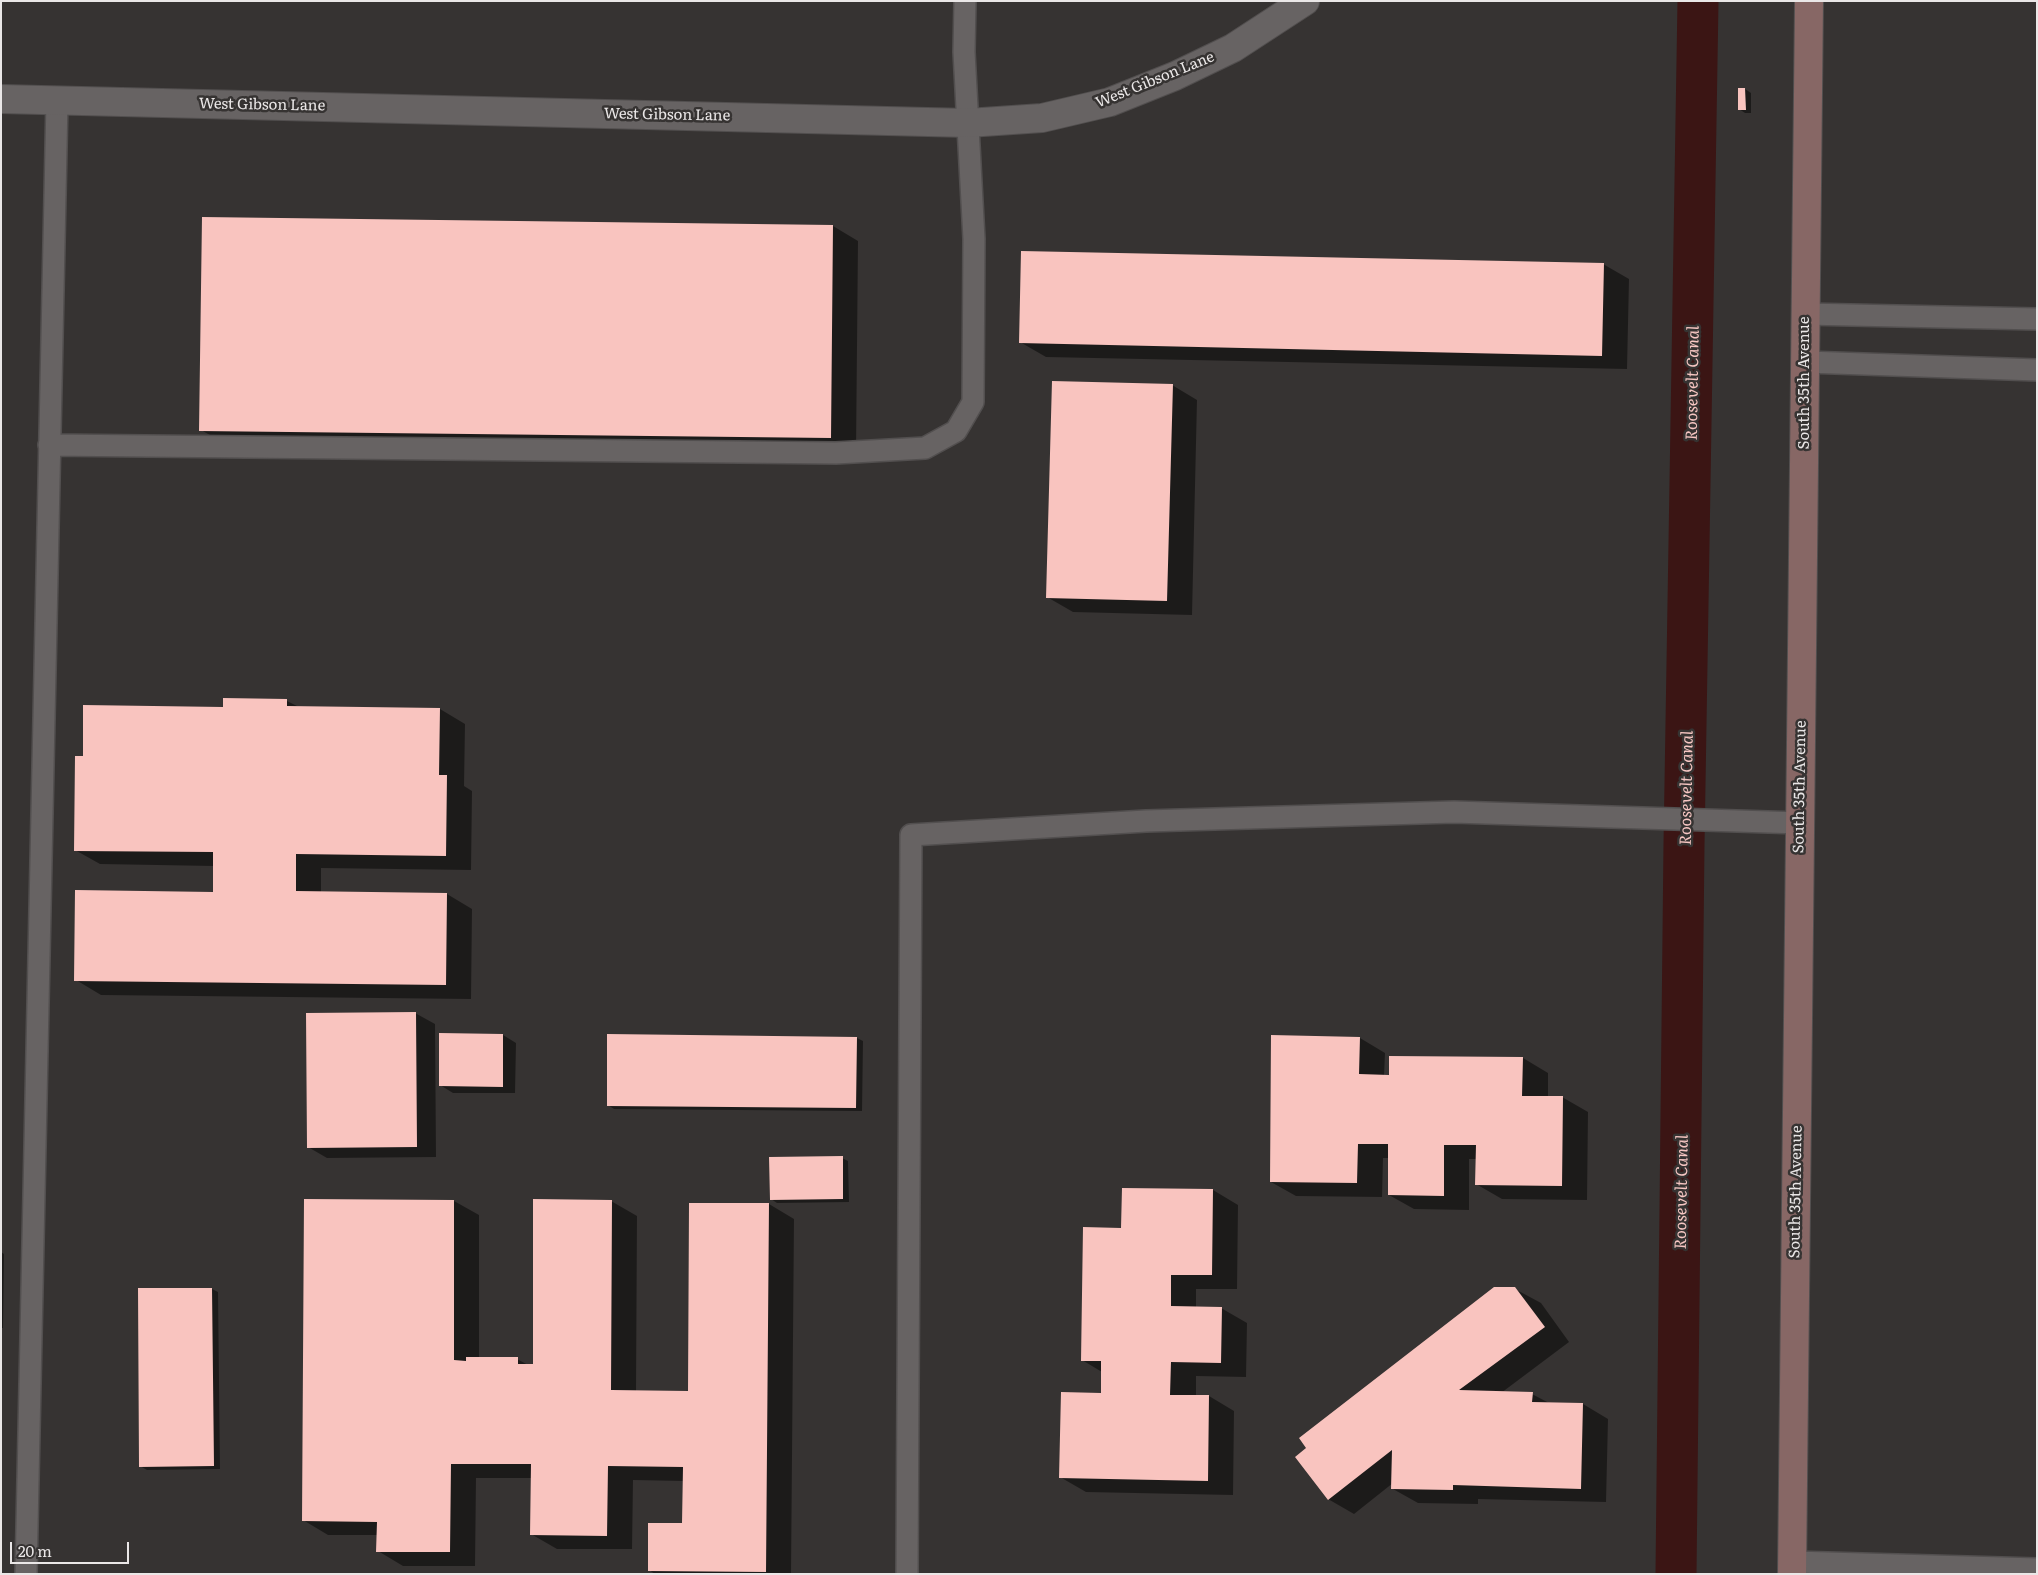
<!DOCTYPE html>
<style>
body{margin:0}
#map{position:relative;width:2038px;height:1575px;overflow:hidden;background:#363332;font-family:Literata,serif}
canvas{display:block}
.frame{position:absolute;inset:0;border:2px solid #eae7e7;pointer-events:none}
.scale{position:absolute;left:10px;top:1542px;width:119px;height:22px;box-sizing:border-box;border:2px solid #eae7e7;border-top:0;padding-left:6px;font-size:15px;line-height:18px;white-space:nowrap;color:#eae7e7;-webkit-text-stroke:4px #363332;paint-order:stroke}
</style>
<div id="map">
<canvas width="2038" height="1575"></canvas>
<div class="frame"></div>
<div class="scale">20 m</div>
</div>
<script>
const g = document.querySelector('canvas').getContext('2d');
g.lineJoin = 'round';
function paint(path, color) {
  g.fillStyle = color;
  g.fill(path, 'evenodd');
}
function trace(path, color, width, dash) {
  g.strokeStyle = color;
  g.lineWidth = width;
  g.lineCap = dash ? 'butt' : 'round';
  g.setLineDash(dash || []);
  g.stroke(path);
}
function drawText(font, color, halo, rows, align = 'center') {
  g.font = font + ' Literata,serif';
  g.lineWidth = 5;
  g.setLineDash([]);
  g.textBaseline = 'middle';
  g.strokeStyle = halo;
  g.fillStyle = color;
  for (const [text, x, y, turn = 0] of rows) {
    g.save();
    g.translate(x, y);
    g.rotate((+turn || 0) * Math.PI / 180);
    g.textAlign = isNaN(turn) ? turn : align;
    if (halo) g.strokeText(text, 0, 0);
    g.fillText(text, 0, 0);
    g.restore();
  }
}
paint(new Path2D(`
 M1745,89L1751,93V113H1745L1739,109Z
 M203,218L833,226L858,241L856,452L226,444L201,430Z
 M1603,264L1629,279L1627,369L1046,357L1020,342Z
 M1172,385L1197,400L1192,615L1073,612L1047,597Z
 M224,700L287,701L299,707L440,709L465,724L464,786L472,791L471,870L321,868V893L447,894L472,909L471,999L101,995L76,980L214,893V866L100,864L75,850L84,758L224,708Z
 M415,1013L435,1024L436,1157L327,1158L308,1147Z
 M503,1035L516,1043L515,1093H453L440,1085Z
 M857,1038L863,1041L862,1111L614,1109L608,1105Z
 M1360,1038L1385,1053L1384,1076L1523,1058L1548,1073V1097H1562L1588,1112L1587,1200L1502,1199L1476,1184L1477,1159H1469V1210L1414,1209L1389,1195V1158H1383L1382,1197L1296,1196L1271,1182Z
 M842,1158L848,1161L849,1202L777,1203L771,1199Z
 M1213,1190L1238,1205L1237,1289H1196V1308H1221L1247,1323L1246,1377L1196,1376V1396H1209L1234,1411L1233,1495L1086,1492L1060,1477L1102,1394V1372L1082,1360L1122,1229Z
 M454,1201L479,1215V1359H517L528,1365H534L611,1201L637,1216L636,1391L689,1392L769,1204L794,1219L791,1574H655L649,1570L683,1524L684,1481L633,1480L632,1549H557L531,1534L532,1478H476L475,1566H403L378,1551V1535H328L303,1520Z
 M1,1252L4,1254L3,1328H1Z
 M212,1289L218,1292L220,1469L147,1470L140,1466V1290Z
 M1515,1289L1541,1303L1569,1342L1501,1393L1532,1394L1549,1403L1583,1404L1608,1419L1606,1502L1478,1499V1504L1418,1503L1393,1489V1483L1354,1514L1328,1499Z`), '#0007');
trace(new Path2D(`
 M1676,1574L1684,844L1698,1`), '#3b1514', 41);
paint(new Path2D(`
 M1738,88H1745L1746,110H1738Z
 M202,217L833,225L831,438L199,431Z
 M1021,251L1604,263L1602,356L1019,343Z
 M1052,381L1173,384L1167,601L1046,598Z
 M223,698L287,699V706L440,708L439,775H447L446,856L296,854V891L447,893L446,985L74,981L75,890L213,892V852L74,851L75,756H83V705L223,707Z
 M416,1012L417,1147L307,1148L306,1013Z
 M439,1033L503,1034V1087L439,1086Z
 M607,1034L857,1037L856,1108L607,1106Z
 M1271,1035L1360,1037L1359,1074L1389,1075V1056L1523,1057L1522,1096H1563L1562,1186L1475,1185L1476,1145H1444V1196L1388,1195V1144H1358L1357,1183L1270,1182Z
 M843,1156V1199L770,1200L769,1157Z
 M1122,1188L1213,1189L1212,1275H1171V1306L1222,1307L1221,1363L1171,1362L1170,1395H1209L1208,1481L1059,1478L1061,1392L1101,1393V1361H1081L1083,1227L1121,1228Z
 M304,1199L454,1200V1360L466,1361V1357H518V1364H533V1199L612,1200L611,1390L688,1391L689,1203H769L766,1572L648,1571V1523H682L683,1467L608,1466L607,1536L530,1535L531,1464H451L450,1552H376L377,1522L302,1521Z
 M1494,1287H1515L1545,1327L1459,1390L1533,1392L1532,1402L1583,1403L1581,1489L1453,1485V1490L1391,1489L1392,1450L1328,1500L1295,1457L1306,1448L1299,1438Z
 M138,1288H212L214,1466L139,1467Z`), '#f9c4bf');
const service = new Path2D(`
 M1805,314L2037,319
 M1806,362L2037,370
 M49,445L836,453L925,448L956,431L973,402L974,239L964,52L965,1
 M1793,1562L2037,1569
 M26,1574L57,100
 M907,1574L911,835L1146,821L1454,812L1800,823`);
const minor = new Path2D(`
 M1,99L968,123L1042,118L1110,102L1175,76L1233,48L1305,1`);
const secondary = new Path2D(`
 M1792,1574L1809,1`);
trace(service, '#524f4f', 24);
trace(minor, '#524f4f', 30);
trace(secondary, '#524f4f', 30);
trace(service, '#676363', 21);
trace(minor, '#676363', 28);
trace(secondary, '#876765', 28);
drawText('15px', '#eae7e7', '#363332', [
 ["West Gibson Lane",1155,80,-22],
 ["West Gibson Lane",262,105,1],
 ["West Gibson Lane",667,115,1],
 ["South 35th Avenue",1805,383,-90],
 ["South 35th Avenue",1800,787,-89],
 ["South 35th Avenue",1796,1192,-89]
]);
drawText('italic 16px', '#f7c7c3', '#363332', [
 ["Roosevelt Canal",1693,383,-89],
 ["Roosevelt Canal",1687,788,-89],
 ["Roosevelt Canal",1682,1192,-89]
]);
</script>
